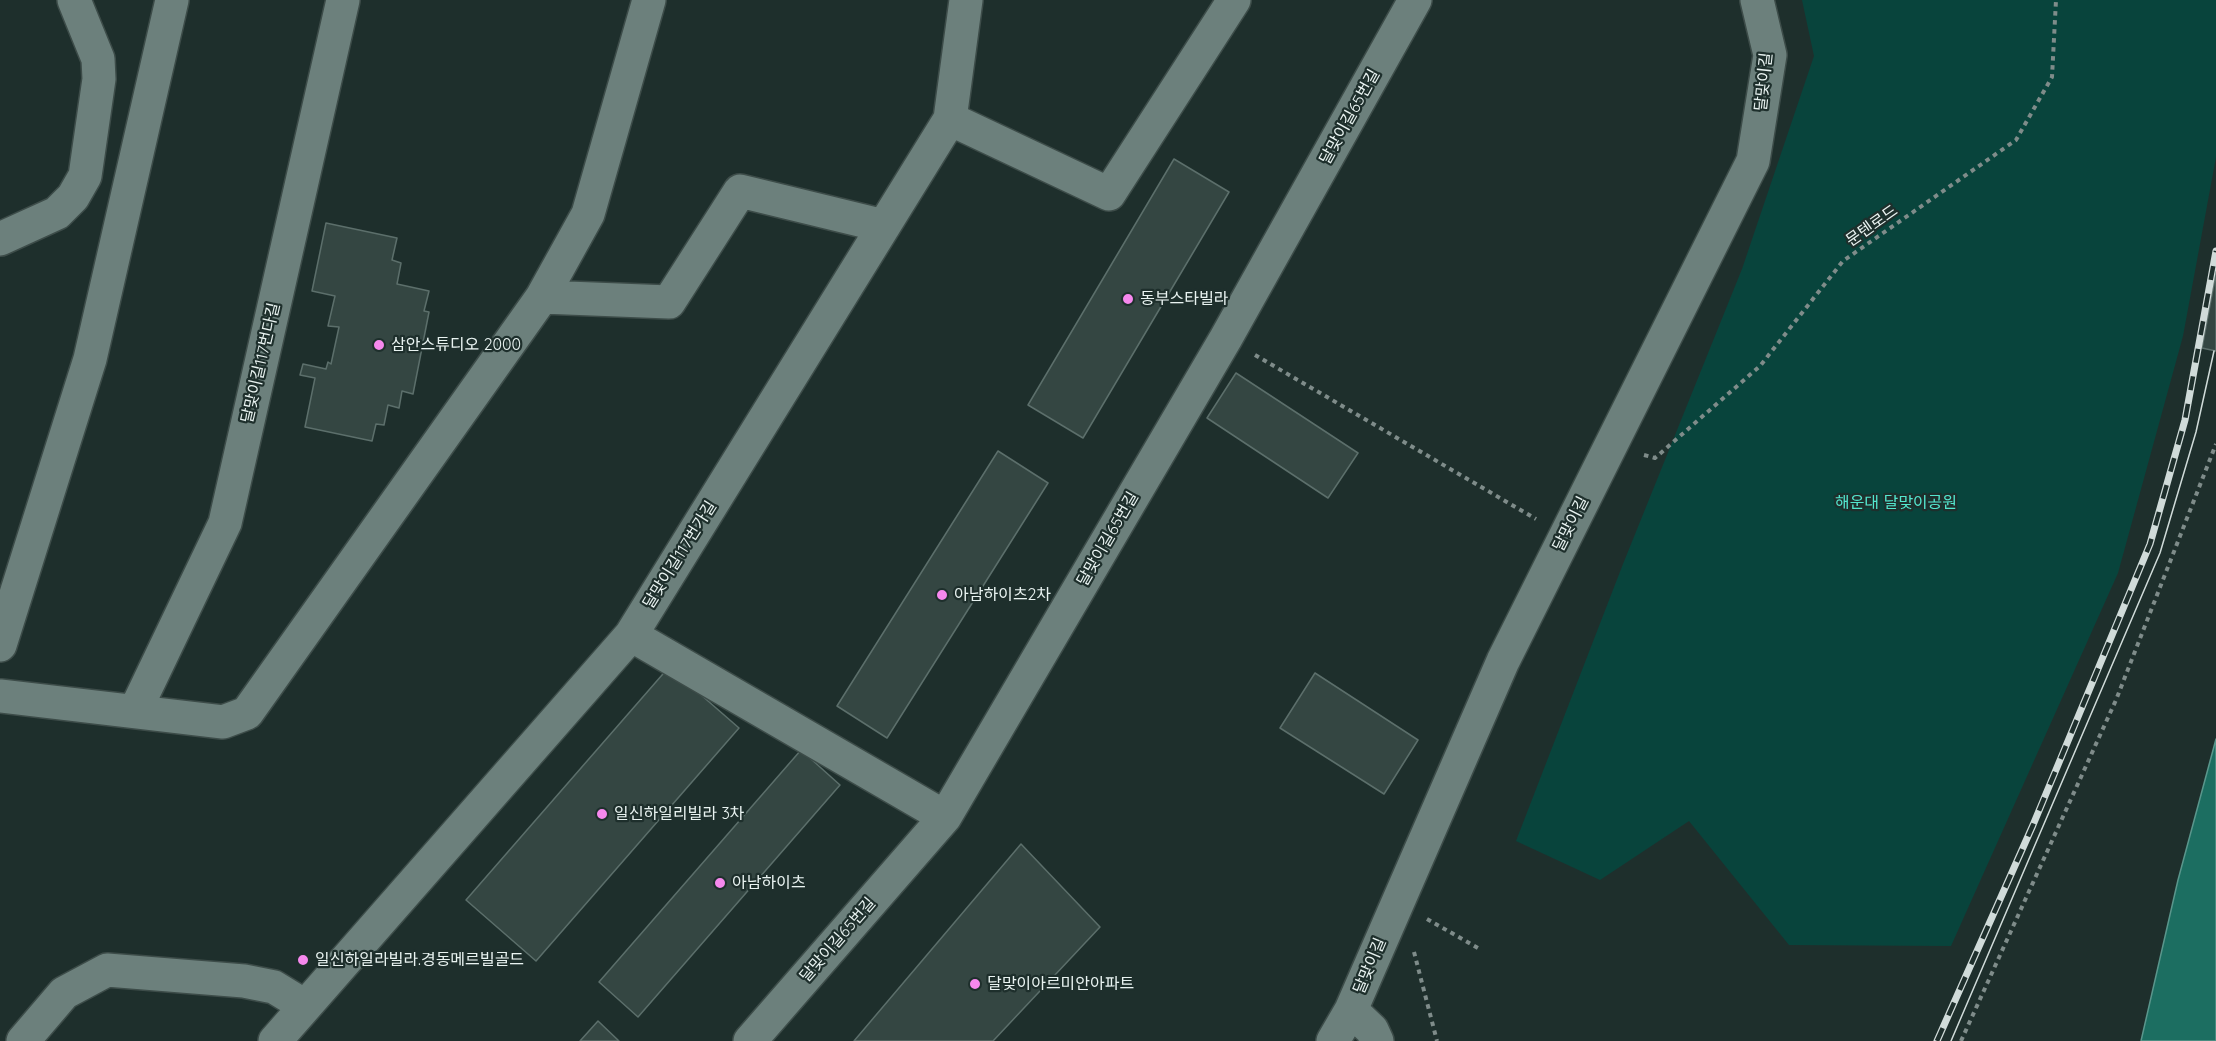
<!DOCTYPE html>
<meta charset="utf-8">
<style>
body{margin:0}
canvas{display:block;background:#1e2f2c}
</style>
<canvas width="2216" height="1041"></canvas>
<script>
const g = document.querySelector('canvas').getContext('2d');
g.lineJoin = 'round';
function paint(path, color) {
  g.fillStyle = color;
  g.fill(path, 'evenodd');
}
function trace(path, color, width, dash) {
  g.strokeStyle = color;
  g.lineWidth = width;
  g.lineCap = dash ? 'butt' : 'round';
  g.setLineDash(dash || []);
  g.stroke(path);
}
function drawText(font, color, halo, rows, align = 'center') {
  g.font = font + ' Quicksand,"Noto Sans KR",sans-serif';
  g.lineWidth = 4.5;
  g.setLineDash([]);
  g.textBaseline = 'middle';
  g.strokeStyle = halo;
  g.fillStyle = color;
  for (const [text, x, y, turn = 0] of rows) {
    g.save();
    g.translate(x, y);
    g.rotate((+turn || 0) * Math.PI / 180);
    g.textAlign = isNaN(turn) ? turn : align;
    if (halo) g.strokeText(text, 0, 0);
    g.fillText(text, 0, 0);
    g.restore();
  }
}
paint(new Path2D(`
 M1802,0H2216V157L2183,336L2118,573L1951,946L1789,945L1689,821L1600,880L1516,841L1623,564L1742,269L1814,56Z`), '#08443c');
const water = new Path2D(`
 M2216,739V1041H2141L2178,880Z`);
paint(water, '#1c6e61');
trace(water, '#5a968c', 1.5);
const building = new Path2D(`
 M1174,159L1229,192L1083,438L1028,405Z
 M326,223L397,238L392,260L401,263L397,284L429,291L424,311L429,312L413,394L402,391L399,408L388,405L384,425L376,424L372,441L305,427L315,378L300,375L303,364L326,369L328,362L331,364L339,327L328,326L335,296L312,291Z
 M2216,273V351L2202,348Z
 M1236,373L1358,453L1328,498L1207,418Z
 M998,451L1048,483L887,738L837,706Z
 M669,667L739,728L536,961L466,900Z
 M1315,673L1418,740L1384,794L1280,728Z
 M801,750L840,785L638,1017L599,982Z
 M1021,844L1100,927L993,1041H854Z
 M598,1021L619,1041H580Z`);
paint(building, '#344642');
trace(building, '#5c6f6b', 1.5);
const minor = new Path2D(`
 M950,119L1109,194L1234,0
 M0,239L57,213L73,197L85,176L99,79L98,59L74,0
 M542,297L669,302L740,191L884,226
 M631,635L945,817
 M0,645L90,359L172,0
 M0,696L223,722L247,713L542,297L588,214L649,0
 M135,711L225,523L343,0
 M1351,1010L1372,1030L1377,1041
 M23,1041L64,993L107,970L244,981L274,987L305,1006
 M275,1041L631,635L950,119L966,0
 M750,1041L945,817L1226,338L1415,0
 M1333,1041L1351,1010L1503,661L1753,161L1770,55L1757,0`);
trace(minor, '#3d4c49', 36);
trace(new Path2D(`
 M1255,355L1536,519
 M1644,455L1655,458L1760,366L1843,261L2016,140L2052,77L2056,0
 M1427,919L1478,948
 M1414,952L1437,1041
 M1961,1041L2116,700L2216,444`), '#7f8c8a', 4, [4.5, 4.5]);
trace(minor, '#6c807c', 33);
trace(new Path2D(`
 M1951,1041L2160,553L2196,432L2214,351`), '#d0dbd9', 1.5);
const rail = new Path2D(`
 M1937,1041L2033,825L2150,544L2185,420L2216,251`);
trace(rail, '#d0dbd9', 7);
trace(rail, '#1e2f2c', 4.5, [14]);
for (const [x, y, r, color] of [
 [1128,299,6,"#f688ed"],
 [379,345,6,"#f688ed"],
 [942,595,6,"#f688ed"],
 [602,814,6,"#f688ed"],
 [720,883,6,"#f688ed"],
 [303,960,6,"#f688ed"],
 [975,984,6,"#f688ed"]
]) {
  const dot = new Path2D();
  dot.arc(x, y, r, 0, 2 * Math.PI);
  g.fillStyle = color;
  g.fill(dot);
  trace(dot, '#1e2f2c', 2);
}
drawText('16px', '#e9f3f1', '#1e2f2c', [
 ["달맞이길",1764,82,-84],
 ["달맞이길65번길",1350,117,-61],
 ["문텐로드",1872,226,-35],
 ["달맞이길117번다길",261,363,-77],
 ["달맞이길",1571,524,-63],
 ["달맞이길65번길",1108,539,-60],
 ["달맞이길117번가길",680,555,-58],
 ["달맞이길65번길",838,940,-49],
 ["달맞이길",1370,966,-67]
]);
drawText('16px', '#e9f3f1', '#1e2f2c', [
 ["동부스타빌라",1140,299],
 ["삼안스튜디오 2000",391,345],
 ["아남하이츠2차",954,595],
 ["일신하일리빌라 3차",614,814],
 ["아남하이츠",732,883],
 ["일신하일라빌라.경동메르빌골드",315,960],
 ["달맞이아르미안아파트",987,984]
], 'left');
drawText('16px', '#53e6ce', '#1e2f2c', [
 ["해운대 달맞이공원",1896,503]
]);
</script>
